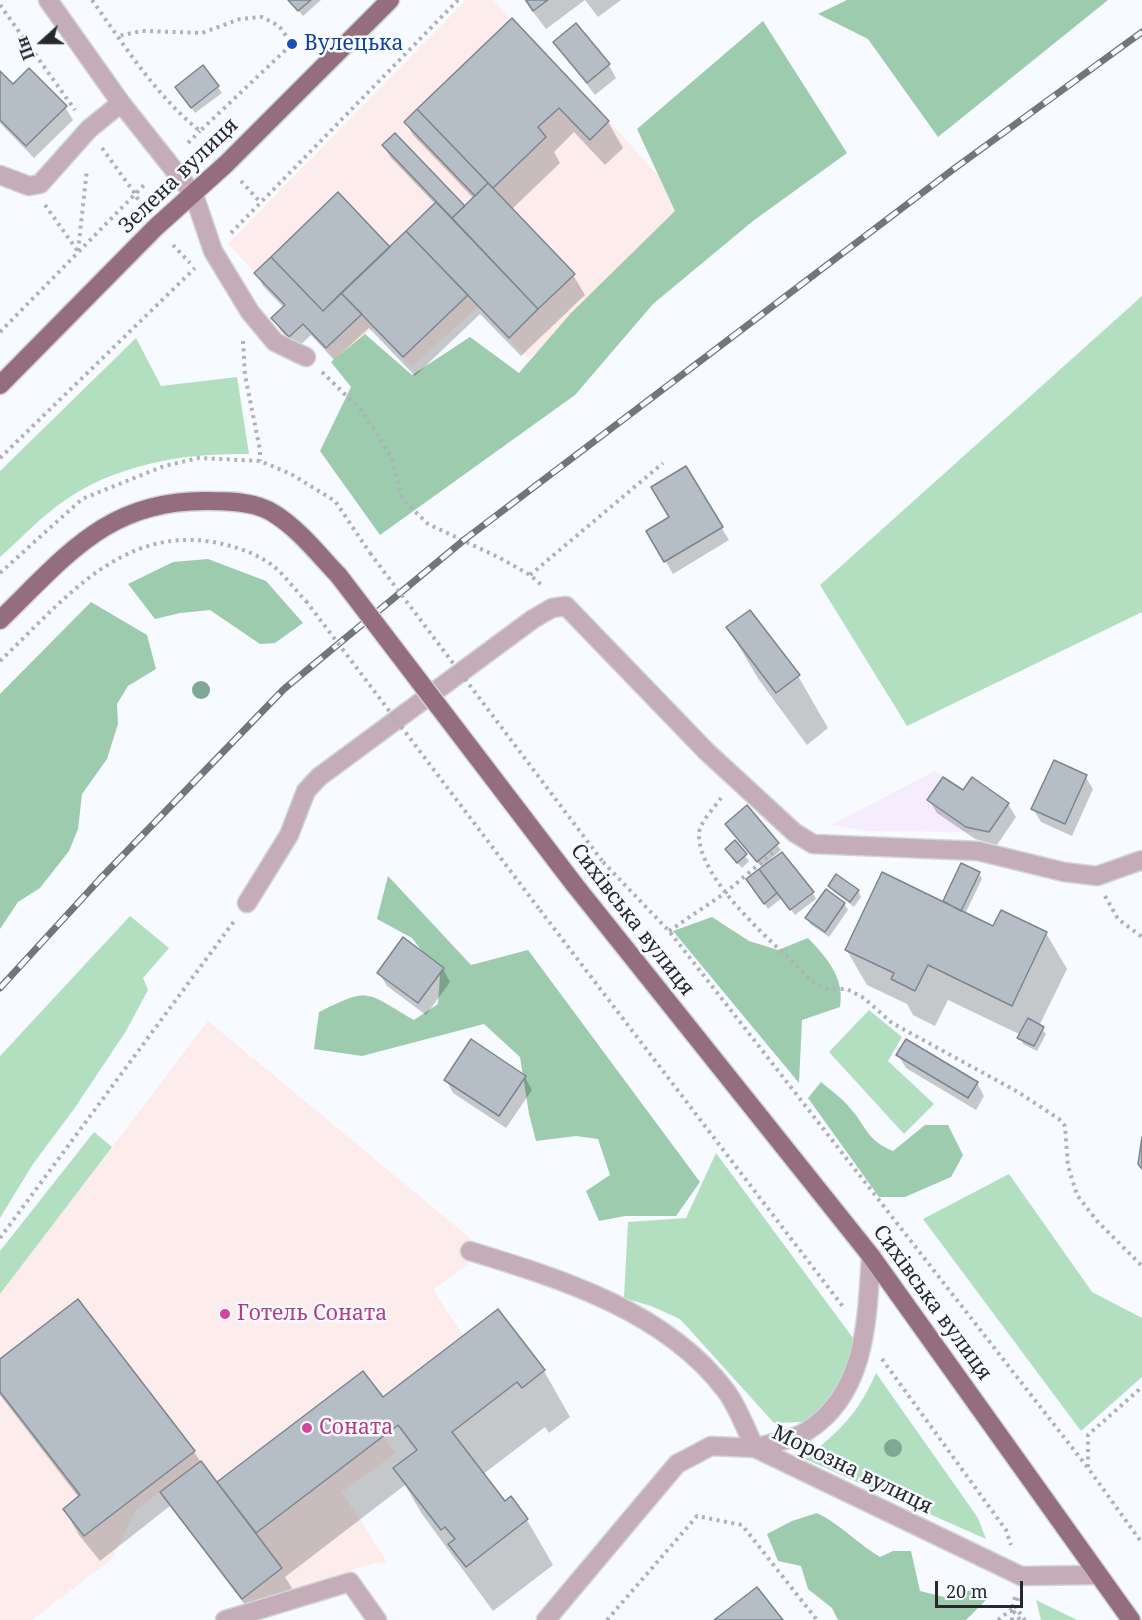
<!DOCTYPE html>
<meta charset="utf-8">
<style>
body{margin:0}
#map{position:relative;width:1142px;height:1620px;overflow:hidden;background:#f7fafe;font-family:"Noto Serif",serif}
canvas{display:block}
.north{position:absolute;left:12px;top:12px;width:60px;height:60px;-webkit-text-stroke:4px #f7fafe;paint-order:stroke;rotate:249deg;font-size:16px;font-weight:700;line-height:24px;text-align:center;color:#272a2d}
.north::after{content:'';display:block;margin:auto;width:21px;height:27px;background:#272a2d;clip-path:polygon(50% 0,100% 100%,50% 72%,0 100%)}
.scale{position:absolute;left:935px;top:1581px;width:88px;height:27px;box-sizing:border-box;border:3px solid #272a2d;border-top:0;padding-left:8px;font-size:18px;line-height:21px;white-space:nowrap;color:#272a2d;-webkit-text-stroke:4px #f7fafe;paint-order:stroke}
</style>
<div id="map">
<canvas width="1142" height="1620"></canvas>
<div class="north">Пн</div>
<div class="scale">20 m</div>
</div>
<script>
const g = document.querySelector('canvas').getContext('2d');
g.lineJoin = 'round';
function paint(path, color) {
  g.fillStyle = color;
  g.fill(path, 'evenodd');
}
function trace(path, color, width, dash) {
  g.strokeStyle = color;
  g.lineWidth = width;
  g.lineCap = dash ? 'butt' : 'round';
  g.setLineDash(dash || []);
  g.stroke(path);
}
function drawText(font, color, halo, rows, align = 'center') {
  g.font = font + ' "Noto Serif",serif';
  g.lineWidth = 5;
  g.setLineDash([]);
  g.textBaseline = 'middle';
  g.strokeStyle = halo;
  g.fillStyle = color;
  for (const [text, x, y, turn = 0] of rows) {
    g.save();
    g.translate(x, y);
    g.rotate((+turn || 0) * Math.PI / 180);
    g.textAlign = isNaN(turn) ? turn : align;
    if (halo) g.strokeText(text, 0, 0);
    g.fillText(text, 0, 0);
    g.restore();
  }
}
paint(new Path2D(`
 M466,0H493L609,121L695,217L528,359L479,306L412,367L374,327L337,360L228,244Z
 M208,1021L470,1238L469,1264L433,1290L463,1335L383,1397L398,1425L383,1437L396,1453L342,1492L387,1562L374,1563L245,1604L160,1492L136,1510L111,1560L32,1620H0V1294Z`), '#fceceb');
paint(new Path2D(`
 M935,771L963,790L972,777L1009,803L989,832L868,831L831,825Z`), '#f5ecfd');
paint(new Path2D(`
 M1142,296V612L907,726L820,585Z
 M136,338L161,386L237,377L249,454C177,453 103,466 47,514C31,527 16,543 0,557V471Z
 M130,916L169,948L143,978L148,990L126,1031L74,1109L33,1164L0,1218V1056Z
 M869,1010L902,1037L888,1061L934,1104L904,1134L829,1052Z
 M94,1132L112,1147L0,1294V1251Z
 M716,1153L853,1338L847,1372L826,1404L803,1422L774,1423L680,1319L651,1306L624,1298L628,1222L686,1218Z
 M1009,1174L1092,1292L1142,1318V1377L1081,1431L923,1219Z
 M876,1373L978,1518L986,1539L805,1459C840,1430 857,1416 876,1373Z
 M1036,1600L1077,1620H1041Z`), '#b1dfc0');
paint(new Path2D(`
 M847,0H1108L938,137L868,39L818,14Z
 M763,21L847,153L753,221L653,304L575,395L380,535L320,451L351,387L331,362L365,334L412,375L470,337L519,373L571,313L675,211L637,129Z
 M208,559L266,581L303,623L275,643L260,644L210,610L180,613L155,619L128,584L173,562Z
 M91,602L147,635L156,669L128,686L117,704L118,724L107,759L82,794L78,829L69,851L40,888L18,902L0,929V694Z
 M388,876L471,965L528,950L700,1182L676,1216H625L599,1221L586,1191L610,1175L598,1139L576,1136L536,1141L529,1114L520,1057L484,1024L362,1056L314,1049L319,1012C371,986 365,992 414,1020L438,1004L440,975L412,938L377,919Z
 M712,917L749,941L778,950L808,938C827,958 845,978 840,1007L802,1020L799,1083L673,931Z
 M821,1082C830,1090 842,1098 850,1108C867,1127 866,1140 893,1151L925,1125H948L963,1155L951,1177L905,1197H879L808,1098Z
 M817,1513C840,1524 858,1544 880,1557L893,1551H911L920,1591L944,1597L975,1589L986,1600L966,1620H838L832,1608L808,1589L801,1566L778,1561L767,1534L792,1521Z`), '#9dcbad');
paint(new Path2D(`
 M290,0H321L303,16Z
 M524,0H621L598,17L585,0L546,29Z
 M512,21L608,122L623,148L605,165L574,132L554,152L560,163L511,210L573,275L585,295L521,356L480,314L415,376L369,328L334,360L311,335L297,348L281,331L273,318L284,308L263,286L256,273L390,249L436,205L391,158L384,146L465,208L474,199L413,135L406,122L422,115L419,110Z
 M555,42L609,65L616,78L595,95Z
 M203,67L222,93L195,113L180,93Z
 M0,73L13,86L65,107L73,120L34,158L0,123Z
 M686,469L729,540L673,574L648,531L671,517Z
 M728,628L798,676L828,728L807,745L759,680Z
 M1085,776L1093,789L1072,836L1041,822L1033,809Z
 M964,792L1008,804L1016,817L997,845L975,839L937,813L929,800Z
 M747,807L781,850L771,859L813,893L816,899L795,915L782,898L768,909L748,880L763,868L730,830Z
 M735,842L749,861L742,868L730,855Z
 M979,873L982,879L965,914L994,928L1046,933L1067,969L1039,1026L1046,1034L1037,1051L1023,1044L1021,1035L948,1000L935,1026L913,1015L907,1004L867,985L846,949L946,905L944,901Z
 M830,886L858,891L861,897L854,907L834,892Z
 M844,904L848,910L829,937L810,924L807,918Z
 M443,969L450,982L426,1015L387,986L379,973Z
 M898,1055L977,1083L984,1096L976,1110L906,1068Z
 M525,1077L532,1090L506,1128L453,1093L446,1080Z
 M498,1311L544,1371L570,1417L549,1433L545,1427L482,1475L504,1503L511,1499L527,1520L553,1565L493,1611L422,1514L405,1485L285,1577L292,1588L254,1617L170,1506L100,1561L79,1535L64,1509L79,1498L0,1395V1361L194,1452L220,1489L383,1399Z`), '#0003');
const building = new Path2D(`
 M288,0H311L298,11Z
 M526,0H548L533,11Z
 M512,18L609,121L590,140L559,108L538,127L546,137L493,188L417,109Z
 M576,23L610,64L587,83L553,42Z
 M203,65L219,86L191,108L175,87Z
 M29,68L67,106L26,146L0,120V71L13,84Z
 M417,109L488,183L475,196L404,122Z
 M395,133L465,206L452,218L382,145Z
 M488,183L575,274L538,309L452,218Z
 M338,192L390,247L323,311L271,257Z
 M436,202L538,309L509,338L406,231Z
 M406,231L468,295L403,357L341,293Z
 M271,257L323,311L341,293L362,314L326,348L303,324L289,337L271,318L285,305L254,273Z
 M686,466L723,527L664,562L646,531L669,517L651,487Z
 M750,610L800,675L776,693L726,627Z
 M1054,760L1087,775L1065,824L1031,809Z
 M943,777L963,790L972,777L1009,803L989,832L966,827L927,800Z
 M747,805L779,843L757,862L725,824Z
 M735,840L747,854L737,863L725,849Z
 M782,852L814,892L790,910L759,869Z
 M961,863L980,872L961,911L943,901Z
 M759,869L777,893L764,904L746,879Z
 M882,872L993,926L1001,910L1047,932L1012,1006L928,965L915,991L891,979L894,973L845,950Z
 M836,874L859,890L850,902L828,886Z
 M826,889L845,903L825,932L805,918Z
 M403,937L444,968L418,1003L377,973Z
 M1028,1018L1044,1027L1034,1046L1017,1038Z
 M471,1039L526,1076L499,1116L444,1080Z
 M906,1039L978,1082L968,1098L896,1055Z
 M1142,1137V1169L1138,1164Z
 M78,1299L195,1451L84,1536L63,1509L80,1495L0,1392V1359Z
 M498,1309L545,1370L522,1388L517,1382L452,1432L505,1501L511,1496L528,1519L466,1567L448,1544L455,1539L445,1527L441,1530L393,1468L417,1450L398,1425L256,1533L217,1482L363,1371L383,1397Z
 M201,1461L282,1568L242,1599L160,1492Z
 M757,1587L783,1620H714Z`);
paint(building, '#b5bec6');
trace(building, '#7d858d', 1.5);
const minor = new Path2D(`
 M48,0L121,103L194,195L213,251L250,312L275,342L306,357
 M0,175L29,186L40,184L89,129L121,103
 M247,903L289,835L306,791L319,777L533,619L552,608L566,606L706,751L795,833L813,844L978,851L1064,872L1097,876L1142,860
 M470,1251C561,1279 666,1311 726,1391C738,1407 746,1430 755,1448C771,1443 793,1440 807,1431C867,1393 867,1318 871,1256
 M225,1620L350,1582L377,1620
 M546,1620L677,1464L711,1446L755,1448L1021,1576L1097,1575`);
const major = new Path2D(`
 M0,385L156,227L226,164L390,0
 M0,620C67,555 109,498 211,501C231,501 256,502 273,513C299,529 318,554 339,576
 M574,884L871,1256L1131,1620`);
trace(minor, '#d2d5d8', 21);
trace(major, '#d2d5d8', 21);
trace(new Path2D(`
 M92,0C124,45 156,96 200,131L292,44L279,26L262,17L240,19L202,33L142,31L118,36
 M0,5L75,110
 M188,143L200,131
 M102,148L136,195L141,207
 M241,181L261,203
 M45,205L77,250
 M231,233L458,0
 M173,245L190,263
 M78,251L87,169
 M0,332L147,182
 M243,341L245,375L260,450V461
 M322,372L362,411L392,458L402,499L428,524L500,558L530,575L544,587
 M0,458L195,268
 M0,573L82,499L164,466L199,458L260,461L291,474L335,501L370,553
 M530,575L663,463
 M0,661C61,603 120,526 213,542C234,546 254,552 272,565C284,574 295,590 306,601
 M721,798C715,807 700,822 699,833C697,881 779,947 812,981L827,989H847L864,998L892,1023L1018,1092L1059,1119L1065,1126L1068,1166L1077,1195L1097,1221L1142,1266
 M603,862L669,931L1088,1468L1142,1543
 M1105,896L1118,919L1142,937
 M540,910L844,1308
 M669,931L725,893L777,849
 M0,1238L235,920
 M882,1359L1006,1530L1011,1545
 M1088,1467V1435L1142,1387
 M1015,1597L1012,1609L1020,1620
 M1018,1598L1016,1608L1025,1620
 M1012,1610V1620
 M607,1620L697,1516L742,1525L817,1620
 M998,1620L1012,1609`), '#afb2b6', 4, [3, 4.5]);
trace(minor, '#c4adb7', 18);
trace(major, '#946e7f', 18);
const rail = new Path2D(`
 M0,988L100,879L284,689L464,540L955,168L1142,32`);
trace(rail, '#737679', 7);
trace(rail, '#f7fafe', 4.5, [14]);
const majorBridge = new Path2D(`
 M339,576L574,884`);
trace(majorBridge, '#d2d5d8', 21, []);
trace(new Path2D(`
 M370,553L603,862
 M306,601L540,910`), '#afb2b6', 4, [3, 4.5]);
trace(majorBridge, '#946e7f', 18);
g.fillStyle = '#7ea794';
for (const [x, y] of [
 [201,690],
 [893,1448]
]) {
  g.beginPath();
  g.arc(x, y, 9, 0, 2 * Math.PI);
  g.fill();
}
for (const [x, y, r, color] of [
 [292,44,6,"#1a4fb4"],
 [225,1314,6,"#d1479c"],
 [307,1428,6,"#d1479c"]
]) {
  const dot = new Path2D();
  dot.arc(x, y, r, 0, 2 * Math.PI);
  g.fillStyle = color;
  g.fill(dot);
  trace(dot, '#f7fafe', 2);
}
drawText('21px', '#164399', '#f7fafe', [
 ["Вулецька",304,44]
], 'left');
drawText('21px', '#272a2d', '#f7fafe', [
 ["Зелена вулиця",179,176,-44],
 ["Сихівська вулиця",632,920,52],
 ["Сихівська вулиця",932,1303,54],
 ["Морозна вулиця",852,1470,26]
]);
drawText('21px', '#b23c85', '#f7fafe', [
 ["Готель Соната",237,1314],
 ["Соната",319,1428]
], 'left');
</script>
